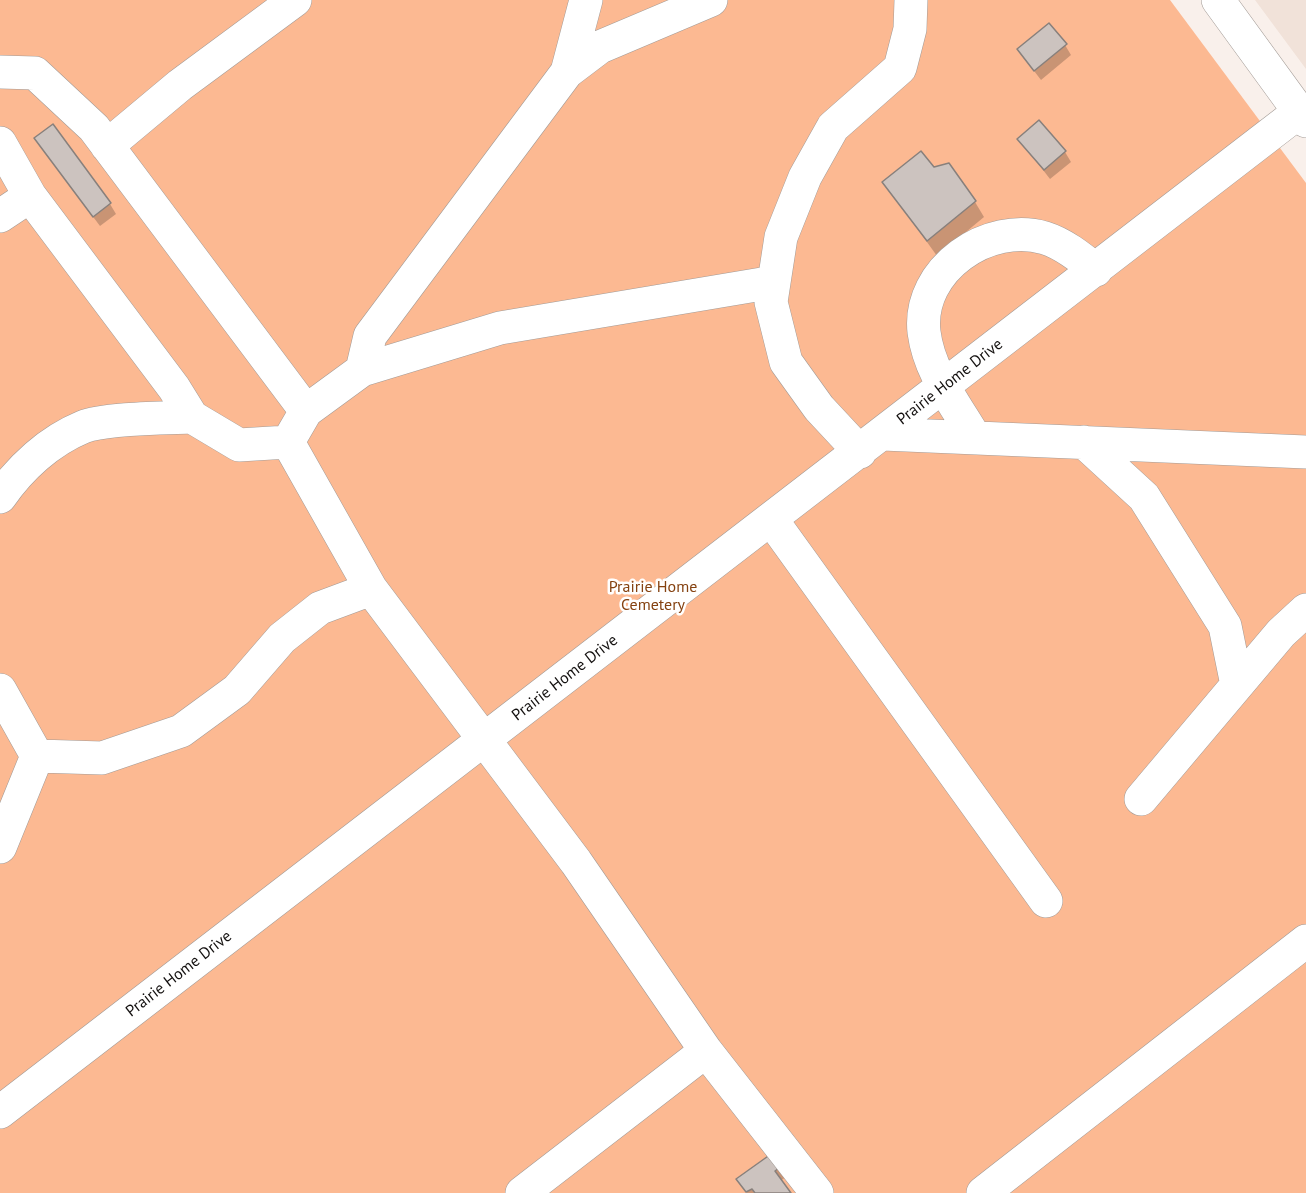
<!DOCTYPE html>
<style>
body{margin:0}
canvas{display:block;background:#f9f0eb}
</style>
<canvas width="1306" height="1193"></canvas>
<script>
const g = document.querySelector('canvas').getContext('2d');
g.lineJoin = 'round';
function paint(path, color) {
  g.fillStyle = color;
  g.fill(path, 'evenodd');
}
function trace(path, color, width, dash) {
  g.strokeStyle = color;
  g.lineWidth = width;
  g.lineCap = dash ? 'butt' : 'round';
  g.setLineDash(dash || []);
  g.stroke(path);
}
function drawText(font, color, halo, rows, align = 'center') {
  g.font = font + ' "PT Sans",sans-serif';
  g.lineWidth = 5;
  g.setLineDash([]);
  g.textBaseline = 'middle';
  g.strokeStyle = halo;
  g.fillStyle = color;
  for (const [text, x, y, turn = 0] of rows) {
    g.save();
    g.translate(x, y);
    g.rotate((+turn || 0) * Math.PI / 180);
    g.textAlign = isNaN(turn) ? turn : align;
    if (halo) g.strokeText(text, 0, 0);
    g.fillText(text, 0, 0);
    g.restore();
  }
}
paint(new Path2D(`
 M1255,0H1306V69Z`), '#f1e2d9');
paint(new Path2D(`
 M0,0H1170L1306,183V1193H0Z`), '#fcb992');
paint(new Path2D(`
 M1065,45L1071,55L1041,80L1018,50Z
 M1019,139L1065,152L1071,162L1050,179Z
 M42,149L110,204L116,214L100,226Z
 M934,168L975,202L984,217L937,256L884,182Z
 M777,1151L792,1173L780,1181L789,1193H747L744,1189Z`), '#0003');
const building = new Path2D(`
 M1049,23L1067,44L1034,71L1017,49Z
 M1039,120L1066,151L1044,170L1017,139Z
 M53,124L111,203L93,217L34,138Z
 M921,151L934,167L949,163L976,201L927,241L882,182Z
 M778,1149L787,1162L775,1171L791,1193H755L752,1189L746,1192L736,1179Z`);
paint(building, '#ccc3bf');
trace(building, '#88807c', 1.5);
const minor = new Path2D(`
 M1218,0L1306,121
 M0,72L35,73L94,128L306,411
 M567,72L586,0
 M0,143L30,196L0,216
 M107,146L180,85L295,0
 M30,196L174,388L192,417L239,445L288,442L371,589L576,862L706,1051L817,1193
 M362,370L370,336L567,72L600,47L711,0
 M883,434L1306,452
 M975,438C955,404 929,372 924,332C917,269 989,221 1045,238C1064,244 1081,258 1096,270
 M288,442L306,411L362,370L500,328L774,282
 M1084,442L1144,497L1225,626L1237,685
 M860,452L819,408L786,362L771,302L781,237L805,177L833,127L900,68L910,29L911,0
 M0,497C20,468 49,441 83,427C104,418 167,418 192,417
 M771,519L1046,901
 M0,690L37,756L0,847
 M37,756L102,758L181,731L237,690L282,638L320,608L371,589
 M1141,799L1281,633L1306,610
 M0,1112L1299,112
 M522,1193L706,1051
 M983,1193L1306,941`);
trace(minor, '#a39b96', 34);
trace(minor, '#fff', 33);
drawText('16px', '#13100f', '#fff', [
 ["Prairie Home Drive",950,382,-38],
 ["Prairie Home Drive",565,678,-38],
 ["Prairie Home Drive",179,974,-38]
]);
drawText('16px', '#854211', '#fff', [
 ["Prairie Home",653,587],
 ["Cemetery",653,605]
]);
</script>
